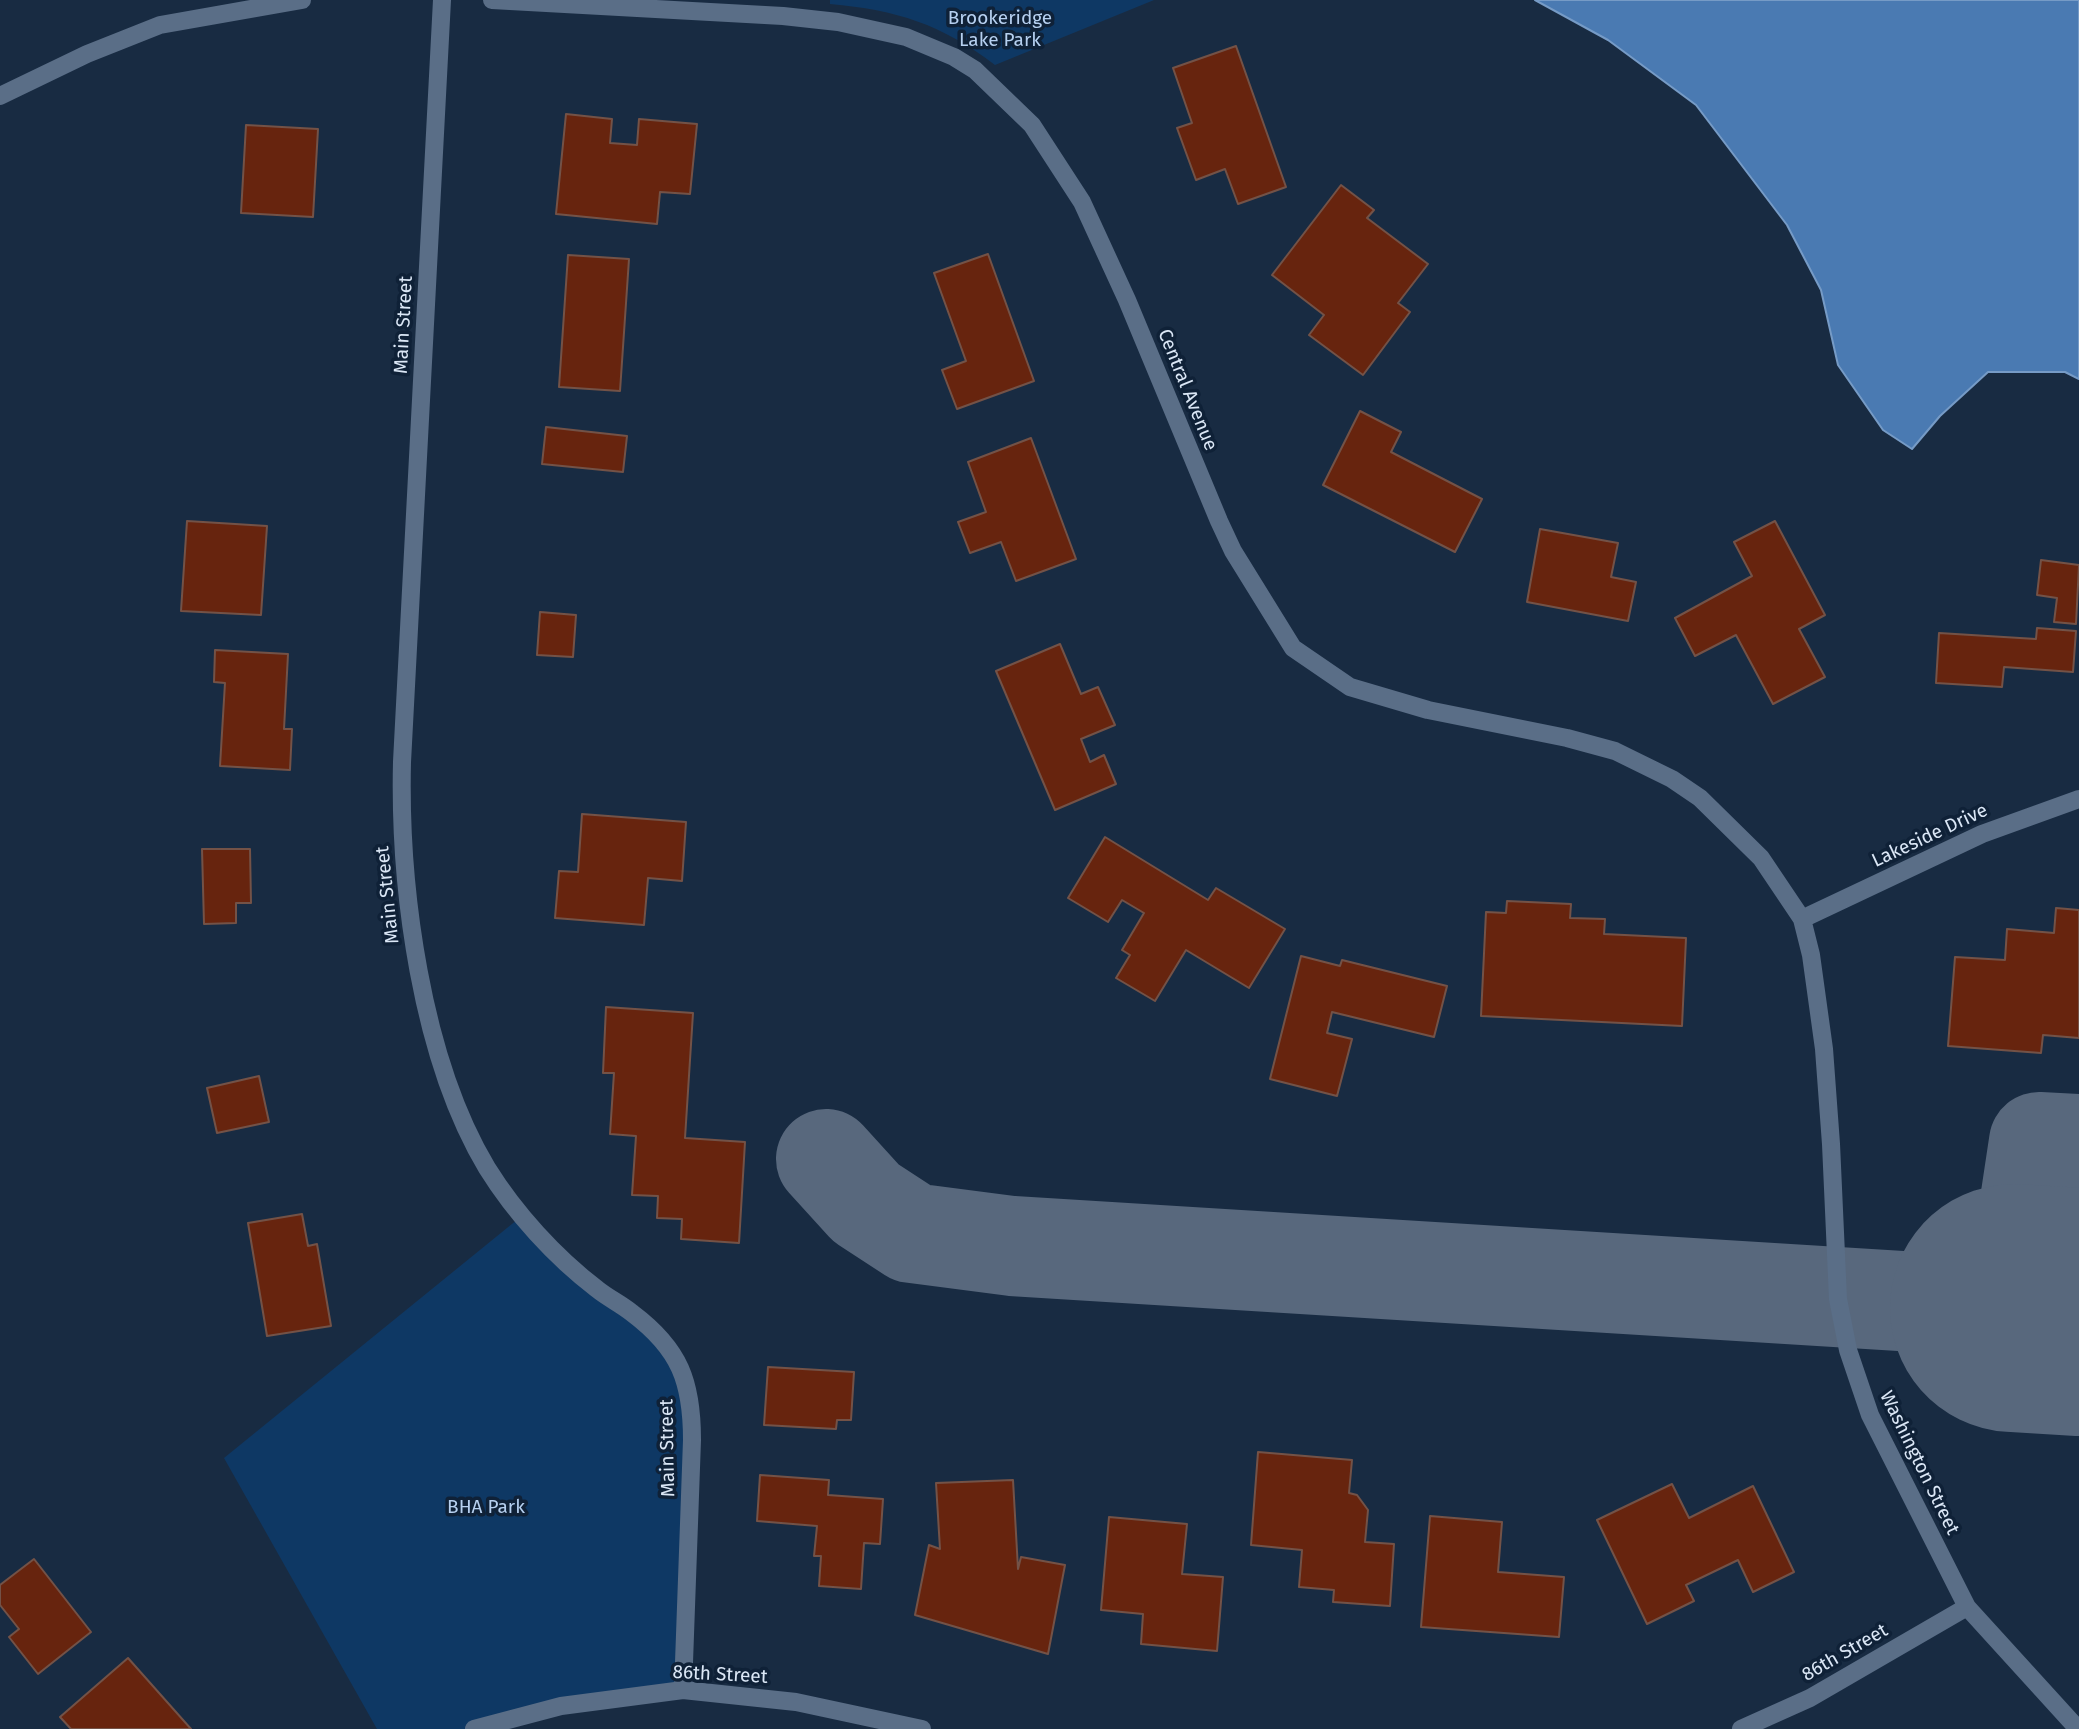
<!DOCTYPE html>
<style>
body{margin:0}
canvas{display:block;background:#182b42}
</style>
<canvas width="2079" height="1729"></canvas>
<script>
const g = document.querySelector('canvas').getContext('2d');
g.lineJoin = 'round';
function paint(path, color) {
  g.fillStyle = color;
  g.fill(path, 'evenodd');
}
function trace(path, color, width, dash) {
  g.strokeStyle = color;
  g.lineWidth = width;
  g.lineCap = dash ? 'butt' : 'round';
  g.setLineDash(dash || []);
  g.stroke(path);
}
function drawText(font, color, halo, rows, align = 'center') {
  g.font = font + ' "Fira Sans",sans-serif';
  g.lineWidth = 7;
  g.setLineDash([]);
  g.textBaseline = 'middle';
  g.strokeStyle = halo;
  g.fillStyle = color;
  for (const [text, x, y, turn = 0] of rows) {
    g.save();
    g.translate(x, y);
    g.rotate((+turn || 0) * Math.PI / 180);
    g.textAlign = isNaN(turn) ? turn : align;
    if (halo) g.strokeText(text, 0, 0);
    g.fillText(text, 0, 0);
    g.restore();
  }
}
paint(new Path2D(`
 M830,0H1154L995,65C941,24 897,10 830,4Z
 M523,1215L663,1339L692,1402L683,1690L474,1729H377L224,1458Z`), '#0e3864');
const water = new Path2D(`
 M1535,0H2079V379L2065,372H1988L1940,416L1912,449L1883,430L1838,365L1821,290L1787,225L1696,105L1608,40Z`);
paint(water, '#4a7ab2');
trace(water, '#769bc6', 2);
trace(new Path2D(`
 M826,1159L866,1203L912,1233L1012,1246L2014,1308L2039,1142L2079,1144`), '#58687d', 100);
trace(new Path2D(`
 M2014,1308L2079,1312`), '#58687d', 248);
const building = new Path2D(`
 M1236,46L1286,187L1238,204L1225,169L1196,180L1177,128L1192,123L1173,68Z
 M566,114L612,119L610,143L637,145L639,119L697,124L690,194L660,192L657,224L556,214Z
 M246,125L318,129L313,217L241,213Z
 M1341,185L1374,210L1367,218L1428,264L1398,303L1410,312L1363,375L1309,335L1324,315L1272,275Z
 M988,254L1034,381L957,409L942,370L966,361L934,273Z
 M568,255L629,259L620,391L559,387Z
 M1360,411L1401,432L1391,452L1482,499L1455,552L1323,485Z
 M546,427L627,436L623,472L542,464Z
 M1031,438L1076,559L1016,581L1001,542L970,553L958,522L986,512L968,462Z
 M187,521L267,526L261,615L181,611Z
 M1775,521L1825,615L1799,629L1825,677L1773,704L1736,635L1695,656L1675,618L1752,576L1734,542Z
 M1540,529L1618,543L1611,577L1636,582L1628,621L1527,602Z
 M2041,560L2079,565L2076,624L2054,622L2057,598L2037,595Z
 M540,612L576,615L573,657L537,655Z
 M2037,628L2076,631L2073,672L2004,667L2002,687L1936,683L1939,633L2036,639Z
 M1060,644L1081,694L1098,687L1115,725L1081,739L1090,762L1104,755L1116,784L1055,810L996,671Z
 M215,650L288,654L284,729H292L290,770L220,766L225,683L214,682Z
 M582,814L686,822L682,881L648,878L644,925L555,918L559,871L578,872Z
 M1105,837L1208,900L1216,888L1285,929L1249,988L1186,950L1155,1001L1116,978L1130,955L1122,950L1144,913L1122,900L1108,922L1068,898Z
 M202,849H250L251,903H236V923L204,924Z
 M1507,901L1571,904L1570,918L1605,919L1604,934L1686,938L1682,1026L1481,1016L1486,912L1506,913Z
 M2056,908L2079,910V1038L2043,1035L2041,1053L1948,1046L1955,957L2005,960L2007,929L2054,933Z
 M1301,956L1340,966L1342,960L1447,986L1434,1037L1332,1012L1327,1033L1352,1039L1337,1096L1270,1079Z
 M606,1007L693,1013L685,1138L745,1142L739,1243L681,1239L682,1219L657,1218L658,1196L632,1195L636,1136L610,1134L614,1073H603Z
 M259,1076L269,1122L217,1133L207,1088Z
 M302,1214L308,1246L317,1244L331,1326L267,1336L248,1223Z
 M768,1367L854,1372L851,1420H837L836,1429L764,1425Z
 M1258,1452L1352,1460L1349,1493L1357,1495L1368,1510L1365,1542L1394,1544L1390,1606L1333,1602L1334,1590L1299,1587L1302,1550L1251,1545Z
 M760,1475L829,1480L828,1495L883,1499L880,1544L864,1543L861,1589L819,1586L821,1556H814L817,1526L757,1521Z
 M1013,1480L1018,1569L1021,1557L1065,1565L1048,1654L915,1615L929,1545L940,1549L936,1483Z
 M1672,1484L1689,1518L1753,1486L1794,1572L1753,1592L1738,1560L1686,1585L1694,1601L1647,1624L1597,1520Z
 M1430,1516L1502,1522L1498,1572L1564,1577L1559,1637L1421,1627Z
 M1109,1517L1187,1524L1182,1574L1223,1577L1217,1651L1141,1644L1143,1614L1101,1610Z
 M34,1559L91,1632L38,1674L9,1637L19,1629L0,1605V1585Z
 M128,1658L191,1729H71L60,1717Z`);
paint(building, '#67240e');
trace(building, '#735247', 2);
trace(new Path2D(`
 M442,0L402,762C399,888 421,1058 487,1168C515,1213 555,1257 597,1289C608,1298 621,1304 632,1313C680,1349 692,1382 692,1440L683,1690
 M492,0L783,16L838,22L906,37L954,57L975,70L1032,125L1082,202L1127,300L1219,521L1233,551L1293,648L1350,687L1428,710L1567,738L1615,751L1672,779L1700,798L1761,858L1802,919L1811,955L1824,1049L1831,1144L1838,1299L1848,1350L1870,1415L1967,1607L2078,1729
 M0,96L87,54L160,25L302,0
 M1802,919L1982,834L2079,799
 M474,1729L561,1706L683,1690L796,1702L922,1729
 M1741,1729L1810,1698L1967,1607`), '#5a6e87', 18);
drawText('19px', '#b6d0f0', '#0f2137', [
 ["Brookeridge",1000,19],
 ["Lake Park",1000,41],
 ["BHA Park",486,1508]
]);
drawText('19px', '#dbe7f6', '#0f2137', [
 ["Main Street",404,325,-87],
 ["Central Avenue",1187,390,68],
 ["Lakeside Drive",1930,836,-25],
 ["Main Street",388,895,-96],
 ["Main Street",668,1448,-91],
 ["Washington Street",1919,1463,64],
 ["86th Street",1845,1653,-30],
 ["86th Street",720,1675,3]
]);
</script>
